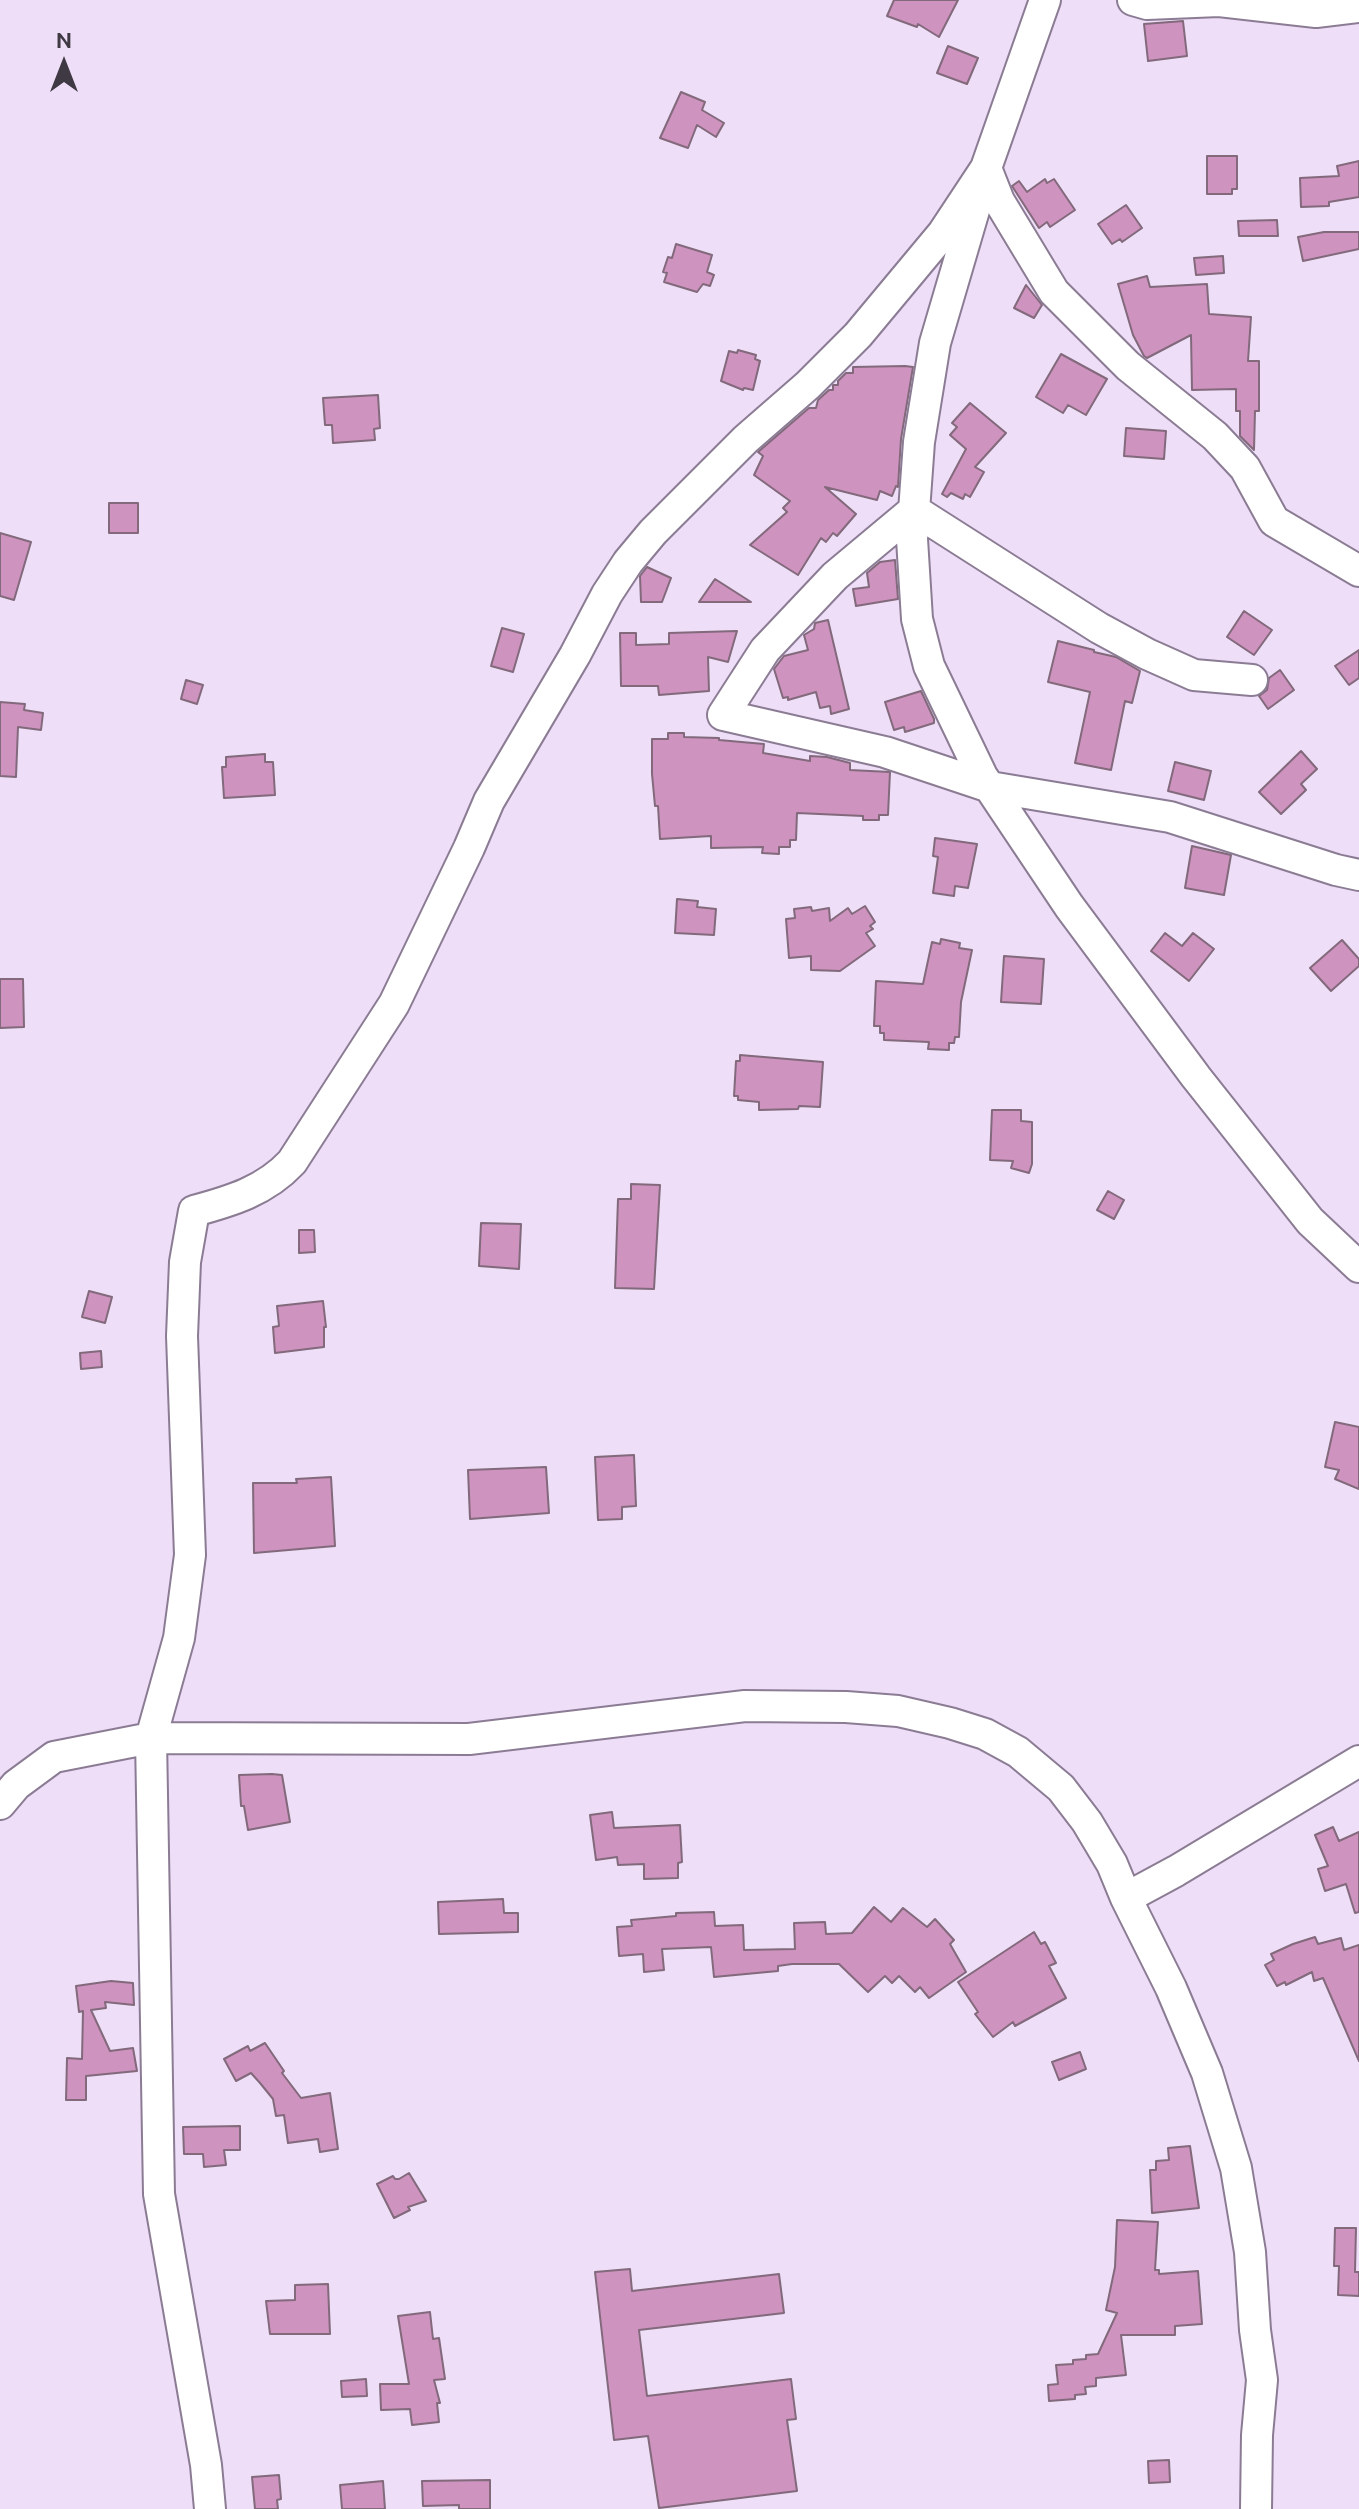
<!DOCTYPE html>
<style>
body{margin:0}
#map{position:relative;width:1359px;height:2509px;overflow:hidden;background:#eedef8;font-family:Ubuntu,sans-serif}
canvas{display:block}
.north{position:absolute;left:24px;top:24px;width:80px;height:80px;-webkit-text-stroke:6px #eedef8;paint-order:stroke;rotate:0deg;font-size:22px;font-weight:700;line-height:32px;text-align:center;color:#3f3943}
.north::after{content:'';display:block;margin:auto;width:28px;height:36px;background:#3f3943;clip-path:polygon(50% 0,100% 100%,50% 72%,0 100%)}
</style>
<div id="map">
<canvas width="1359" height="2509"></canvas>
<div class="north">N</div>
</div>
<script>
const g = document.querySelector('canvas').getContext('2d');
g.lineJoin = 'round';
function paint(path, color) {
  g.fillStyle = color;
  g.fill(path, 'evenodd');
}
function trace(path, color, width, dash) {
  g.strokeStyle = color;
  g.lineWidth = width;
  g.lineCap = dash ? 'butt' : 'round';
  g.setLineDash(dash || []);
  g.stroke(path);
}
const building = new Path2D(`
 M894,0H958L939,37L918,24L917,27L887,16Z
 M1183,21L1187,56L1148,61L1144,24Z
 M948,46L978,58L967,84L937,73Z
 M681,92L705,102L702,110L724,123L716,137L697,125L688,148L660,138Z
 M1207,156H1237V189H1232V194H1207Z
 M1359,161V197L1329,202V206L1301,207L1300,178L1339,176L1337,166Z
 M1045,179L1047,183L1054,179L1075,210L1050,227L1047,222L1039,228L1012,186L1019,181L1027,192Z
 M1126,205L1142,228L1122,242L1120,239L1112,244L1098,224Z
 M1277,220L1278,236H1239L1238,221Z
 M1324,232H1359V249L1303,261L1298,237Z
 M676,244L712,255L707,272L714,275L710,286L703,284L697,292L664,282L667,273L663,272L668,257L672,258Z
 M1223,256L1224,273L1196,275L1194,258Z
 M1147,276L1150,287L1207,284L1209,314L1251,317L1248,361H1259V411H1255L1254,450L1240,436V411H1236V389L1192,390L1191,335L1147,358L1144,356L1133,335L1118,284Z
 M1026,285L1042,305L1034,318L1014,308Z
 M738,350L756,355L755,359L760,361L753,390L744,388L743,390L721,381L729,351L737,353Z
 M1061,354L1107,379L1086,415L1068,405L1063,413L1036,397Z
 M905,366L913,367L901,439L898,487L896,486L892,496L880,491L877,500L825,487L856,514L837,536L833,533L826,542L821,538L798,575L750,545L787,512L783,508L790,501L754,475L763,456L758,452L809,408H816L818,400L829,390H833V385H838V381L846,373H853V367Z
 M378,395L380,428L374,429L375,440L333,443L332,425H325L323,398Z
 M970,403L1006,433L975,467L984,472L970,497L965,494L963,499L951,493L947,497L942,494L966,449L950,435L957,427L952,423Z
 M1126,428L1166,431L1164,459L1124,456Z
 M109,503H138V533H109Z
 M0,533L31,542L14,600L0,596Z
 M895,560L898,599L856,606L853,589L869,587L867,573L880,562Z
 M647,567L671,578L662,602H641L640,576Z
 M715,579L751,602H699Z
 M1244,611L1272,630L1254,655L1227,637Z
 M828,620L849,709L831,714L830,706L820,708L816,692L788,700V697L783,698L774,669L784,656L808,650L804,635L814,629L815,623Z
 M502,628L524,634L513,672L491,666Z
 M737,631L728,662L708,657L709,691L659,695L658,686H621L620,633H636V645L669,644V633Z
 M1058,641L1094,650V652L1116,657L1140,671L1132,703L1125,701L1111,770L1075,763L1090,692L1048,682Z
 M1359,650V678L1349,685L1335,666Z
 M1280,670L1294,690L1268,709L1259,696L1267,690L1269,678Z
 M186,680L203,685L197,704L181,699Z
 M921,691L934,719V723L905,732L904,727L894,730L885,702Z
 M0,702L25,704L24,710L43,713L41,730L18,727L16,777L0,776Z
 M668,733H684V737L719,738V740L764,744L763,753L810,761V756L827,757L850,763V770L890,772L888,815H879V820H863V816L797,813L796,840H790V847H779V854L762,853L763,847L711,848V836L660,839L658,806H655L652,774V739H668Z
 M1301,751L1317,769L1301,784L1306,790L1281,814L1259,792Z
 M265,754V762H273L275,795L224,798L222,767H226V757Z
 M1175,762L1211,771L1204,800L1168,791Z
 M935,838L977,844L968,888L955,886L954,896L933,893L938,857L933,856Z
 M1192,846L1231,855L1224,895L1185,888Z
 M677,899L698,901L697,907L716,909L714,935L675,933Z
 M865,906L875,922L870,926L873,929L866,933L875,946L840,971L811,970V956L789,958L786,919L795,918L794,909L811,907L812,911L829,908L830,921L848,908L852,914Z
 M1165,933L1182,946L1193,933L1214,949L1189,981L1151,951Z
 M941,939L960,943L959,948L972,950L961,1002L959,1037H955L954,1043H949V1050L928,1049L929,1042L884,1040V1033H880V1026H874L876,981L923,984L932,942L940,944Z
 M1342,940L1359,959V966L1331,991L1310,968Z
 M1004,956L1044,959L1041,1004L1001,1002Z
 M0,979H23L24,1027L0,1028Z
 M740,1055L823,1062L820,1107L799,1106L798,1109L759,1110V1102L738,1100V1096H734L736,1061H740Z
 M992,1110H1021V1121L1032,1122V1164L1029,1173L1011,1168L1013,1161L990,1160Z
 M631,1184L660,1185L654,1289L615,1288L618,1199H631Z
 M1108,1191L1124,1200L1114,1219L1097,1210Z
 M481,1223L521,1224L519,1269L479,1266Z
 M299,1230H314L315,1252L299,1253Z
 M89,1291L112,1297L105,1323L82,1317Z
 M323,1301L326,1327H324V1347L275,1353L273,1327L279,1326L277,1306Z
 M101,1351L102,1367L81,1369L80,1353Z
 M1335,1422L1359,1427V1489L1335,1479L1339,1470L1325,1467Z
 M634,1455L636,1506L622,1507V1519L598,1520L595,1457Z
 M546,1467L549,1513L470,1519L468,1470Z
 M331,1477L335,1546L254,1553L253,1483H297L296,1479Z
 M272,1774L282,1775L290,1822L248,1830L244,1806H241L239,1775Z
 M612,1812L614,1828L680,1825L682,1862L678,1863V1878L644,1879V1864L618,1865L617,1857L596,1860L590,1815Z
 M1333,1827L1339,1841L1359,1832V1912L1355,1913L1346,1884L1325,1891L1318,1869L1328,1866L1315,1835Z
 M503,1899L504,1913H518V1932L439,1934L438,1902Z
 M874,1907L891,1922L903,1908L927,1927L935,1919L954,1940L950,1944L966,1972L929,1998L920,1987L915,1992L899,1976L892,1983L885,1976L868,1992L839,1964H792L778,1966V1971L714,1977L711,1947L662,1949L664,1970L644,1972L643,1954L619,1956L617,1927L632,1926L631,1920L676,1916V1913L714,1912L715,1926L743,1925L744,1950L795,1949L794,1923L825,1922L826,1934L852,1933Z
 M1034,1932L1041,1944L1045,1942L1056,1963L1049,1966L1066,1998L1015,2026L1013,2022L993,2037L975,2014L978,2012L958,1982Z
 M1315,1937L1318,1944L1341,1938L1344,1950L1359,1945V2061L1323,1978L1314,1981L1312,1972L1286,1985L1285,1982L1277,1986L1265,1965L1274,1960L1271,1954L1293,1944Z
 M111,1981L133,1983L134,2005L105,2002L106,2008L91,2010L110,2051L133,2048L137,2071L86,2076V2100H66L67,2058L82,2059L83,2011L79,2012L76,1986Z
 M265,2043L284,2071L282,2073L301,2098L330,2093L338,2149L320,2152L318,2139L288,2143L284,2115L276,2116L273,2099L260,2083L251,2073L236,2081L224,2059L248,2046L250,2051Z
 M1080,2052L1086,2069L1059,2080L1052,2062Z
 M240,2126V2150H224L226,2165L204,2167L203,2154H184L183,2127Z
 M1190,2146L1199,2208L1152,2213L1150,2170H1156V2161L1169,2160L1168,2148Z
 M409,2173L426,2201L408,2207L410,2210L394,2218L377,2184L393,2176L395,2179H399Z
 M1117,2220L1158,2222L1155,2270H1159V2274L1198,2271L1202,2324L1175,2326V2335H1121L1126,2375L1096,2378V2386L1085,2387L1086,2394L1075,2395V2399L1049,2401L1048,2385L1058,2384L1056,2365L1073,2364V2360L1086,2359V2355L1098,2354L1117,2313L1106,2310L1115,2267Z
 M1335,2228H1356L1355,2272H1359V2296L1338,2295L1339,2266H1334Z
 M630,2269L632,2291L779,2274L784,2313L639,2330L647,2396L791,2379L796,2419L787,2420L797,2491L659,2508L648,2436L614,2440L595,2272Z
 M328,2284L330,2334H270L266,2301L295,2300V2285Z
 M430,2312L433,2339L439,2338L445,2379L434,2380L440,2403H437L439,2422L412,2425L410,2409L381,2410L380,2384H409L398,2316Z
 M366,2379L367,2396L342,2397L341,2381Z
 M1169,2460L1170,2482L1149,2483L1148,2461Z
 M279,2475L281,2499L277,2500L278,2509H255L252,2477Z
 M490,2480V2509H459V2505L423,2506L422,2481Z
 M383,2481L385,2509H342L340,2485Z`);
paint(building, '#ce93bf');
trace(building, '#82697b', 2);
const minor = new Path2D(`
 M1133,0L1147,4L1219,1L1316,12L1359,7
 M986,168L999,201L1054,292L1128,366L1215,436L1245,468L1274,521L1359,571
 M977,200L935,343L919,442L912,539L917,619L929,666L982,776L1069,906L1196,1077L1310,1221L1359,1267
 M1252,680L1194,675L1147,654L1099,628L914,510L835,576L765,650L723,715L885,752L990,787L1170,817L1336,870L1359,875
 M0,1804L16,1785L54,1757L151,1738L469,1739L745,1706L846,1707L898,1711L950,1723L985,1734L1018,1752L1061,1788L1087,1822L1112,1864L1126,1898L1176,1871L1359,1761
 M1126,1898L1171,1988L1207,2073L1236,2168L1250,2252L1255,2330L1262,2380L1257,2435L1256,2509
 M210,2509L206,2465L159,2194L151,1738L179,1638L190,1555L182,1336L185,1262L194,1211C231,1201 265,1191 292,1162L394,1004L469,848L489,801L575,655L607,594L628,562L653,532L746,439L808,385L858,335L943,233L986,168L1045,0`);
trace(minor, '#8b7c94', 34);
trace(minor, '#fff', 30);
</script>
